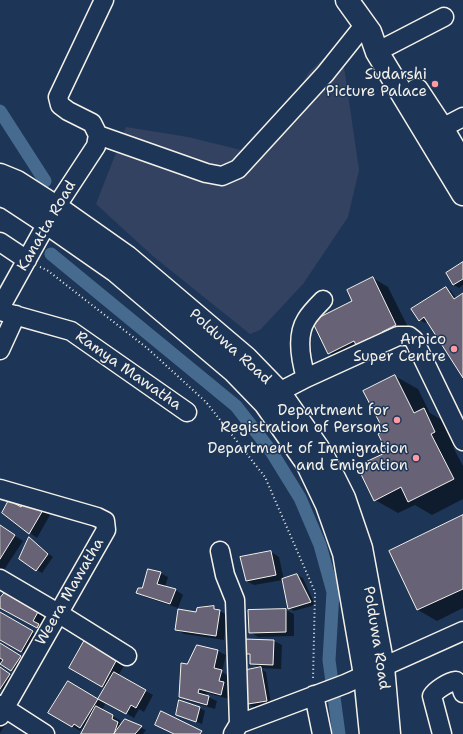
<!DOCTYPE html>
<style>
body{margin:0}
canvas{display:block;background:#1d3557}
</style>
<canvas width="463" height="734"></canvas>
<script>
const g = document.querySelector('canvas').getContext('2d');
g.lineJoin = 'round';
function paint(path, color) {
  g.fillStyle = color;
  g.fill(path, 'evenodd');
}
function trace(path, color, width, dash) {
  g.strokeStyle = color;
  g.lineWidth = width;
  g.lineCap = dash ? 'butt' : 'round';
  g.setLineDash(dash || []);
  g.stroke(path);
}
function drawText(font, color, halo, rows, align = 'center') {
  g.font = font + ' "Shantell Sans",sans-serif';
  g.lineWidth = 3;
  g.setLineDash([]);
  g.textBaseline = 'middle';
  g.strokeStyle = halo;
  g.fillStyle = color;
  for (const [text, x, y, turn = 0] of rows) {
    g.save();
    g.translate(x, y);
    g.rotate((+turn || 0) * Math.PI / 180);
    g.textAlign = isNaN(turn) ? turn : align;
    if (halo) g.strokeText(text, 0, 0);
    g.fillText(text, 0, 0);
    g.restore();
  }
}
paint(new Path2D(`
 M324,58L344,67L359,170L348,217L303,284L260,330L250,334L154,257L96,204L126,127L188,137L241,150L284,114L309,72Z`), '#334260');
paint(new Path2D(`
 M463,264V285L459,288L454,285L447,273Z
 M373,278L388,287L411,333L396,340L399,346L386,352L380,349L344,362L329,353L354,302Z
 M446,288L451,291L456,298L463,294V376L428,321L425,323L420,320Z
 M395,376L418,389L430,413L447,423L458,445L453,447L463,466V499L432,515L415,505L398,513L375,500L388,452L385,431Z
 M26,501L50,515L37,538L30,533L3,513L22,509Z
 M463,516V608L437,621L418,610L390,551Z
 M0,526L23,541L2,573L0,572Z
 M30,539L53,557L42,573L21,559Z
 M271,552L279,557L284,580L297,575L303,578L315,605L294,611L289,608L283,580L254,585L246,581Z
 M160,573L168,577L165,587L176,590L183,595L178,608L145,597L137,593Z
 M15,597L45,617L41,626L46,629L45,632L0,607V600Z
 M214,607L227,615L224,640L184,634L176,629L197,613Z
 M286,610L294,614V636L258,637L250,632Z
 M0,614L40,637L29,656L0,638Z
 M87,638L122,657L118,663L124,666L118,676L153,695L144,712L139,709L134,718L100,698L105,688L71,667Z
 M274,641L282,645L281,669L259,668L266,672L271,704L254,707L249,704L260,668L251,663V657L245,653Z
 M0,643L28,661L20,675L0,663Z
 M197,646L218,651L226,655L222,672L229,676L227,685L232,687L229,699L207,693L206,696L217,701L215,709L188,701L180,696L188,665Z
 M0,668L15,678L6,691L0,688Z
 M68,682L105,704L102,710L121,721L119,724L121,726L125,720L146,730L143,734H82L85,729L82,728L80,731L50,713Z
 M200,708L205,711L202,724L177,715Z
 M0,721L5,725L0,733Z`), '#0007');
trace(new Path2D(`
 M0,111L45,181
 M51,254L236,406L271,451L300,498L320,545L333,592L329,660L339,734`), '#466b8e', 13);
const building = new Path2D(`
 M463,262V279L453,285L446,273Z
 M373,277L396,325L382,332L385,338L371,345L368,339L356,345L354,341L328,354L312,321L352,301L347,290Z
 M446,287L454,299L463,293V378L424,317L419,321L411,309Z
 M395,375L414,413L424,408L435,432L431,434L454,479L408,502L401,487L374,501L357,466L387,452L378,434L384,431L363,391Z
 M9,500L21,507L26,500L43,510L29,534L2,513Z
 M463,515V589L417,610L389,551Z
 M0,525L15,535L0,559Z
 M29,537L48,554L36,571L19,559Z
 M271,551L276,575L246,581L240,557Z
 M148,569L161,572L157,584L176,589L170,604L136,593L138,588H142Z
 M297,574L311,602L288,609L282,579Z
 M6,591L38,612L33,621L39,624L37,628L0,608V598Z
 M214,606V609L220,610L216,636L175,630L178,609L196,612L197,608Z
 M286,609V632L249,633L248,610Z
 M0,612L33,631L21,652L0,640Z
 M87,636L115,651L111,658L116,661L102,687L69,668Z
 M244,639L274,640L273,665L250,664V654H244Z
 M0,643L21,656L11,671L0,664L3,660L0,658Z
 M197,645L218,650L214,668L222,670L219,681L224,682L221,695L199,689L198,693L209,696L207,705L179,697L181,663L187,664Z
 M0,667L10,674L0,689Z
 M261,667L267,701L248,704L242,671Z
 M114,672L146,690L136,708L131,705L126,714L98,699Z
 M68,681L98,699L80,728L74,724L72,727L48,713Z
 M179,700L200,707L196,722L176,715Z
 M96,706L113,715L112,719L118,722L114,734H81Z
 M161,711L202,731L200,734H174L155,725Z
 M125,719L142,726L135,734H114Z`);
paint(building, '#676276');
trace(building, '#f4f1e8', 1);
const minor = new Path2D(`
 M388,46L444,17
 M442,128L463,117
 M98,135L206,173L222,176L238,169L325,74L365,24
 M0,242L27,260
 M0,308L56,207L96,146L98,135L92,123L68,111L60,105L58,97L104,0
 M0,311L71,331L187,412
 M0,350L16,315
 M306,378C301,361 296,336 306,320C310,313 317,306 323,300
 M268,401L279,392L306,378L398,336H409L414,340L463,441
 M220,551L225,575L235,600L239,724
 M0,579L58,613L127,656
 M314,695L322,734
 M0,705L45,734
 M0,716L106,530L105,521L97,517L0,489
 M233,734L239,724L345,684L463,631
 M442,734L432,696C436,690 448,682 456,681L461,687L463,693`);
const major = new Path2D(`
 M347,0L370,32L377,52L463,194
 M417,90L442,128L463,164
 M0,175L17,182L56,207L127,257L246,358L279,392L322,454L344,498L361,548L383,667L389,734
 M0,195L9,198L47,223L116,271L234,371L265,403L307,463L327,505L344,553L365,675L371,734`);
trace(minor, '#f4f1e8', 21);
trace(major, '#f4f1e8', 25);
trace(new Path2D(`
 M40,267L47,270L147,348L206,402L265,477L315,592L313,680`), '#f4f1e8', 2, [1, 3]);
trace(minor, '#1d3557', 18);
trace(major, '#1d3557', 22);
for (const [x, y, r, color] of [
 [435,84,4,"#ff9aa2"],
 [454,349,4,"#ff9aa2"],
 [397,420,4,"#ff9aa2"],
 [416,458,4,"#ff9aa2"]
]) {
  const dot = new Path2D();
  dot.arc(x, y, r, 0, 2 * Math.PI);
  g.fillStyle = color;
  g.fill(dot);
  trace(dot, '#1d3557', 1.5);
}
drawText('15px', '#f4f1e8', '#1d3557', [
 ["Sudarshi",427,75],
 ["Picture Palace",427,92],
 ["Arpico",446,340],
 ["Super Centre",446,357],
 ["Department for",389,411],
 ["Registration of Persons",389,428],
 ["Department of Immigration",408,449],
 ["and Emigration",408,466]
], 'right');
drawText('15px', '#f4f1e8', '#1d3557', [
 ["Kanatta Road",47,226,-60],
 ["Polduwa Road",230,347,42],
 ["Ramya Mawatha",128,371,35],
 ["Weera Mawatha",70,592,-60],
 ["Polduwa Road",376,638,81]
]);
</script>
